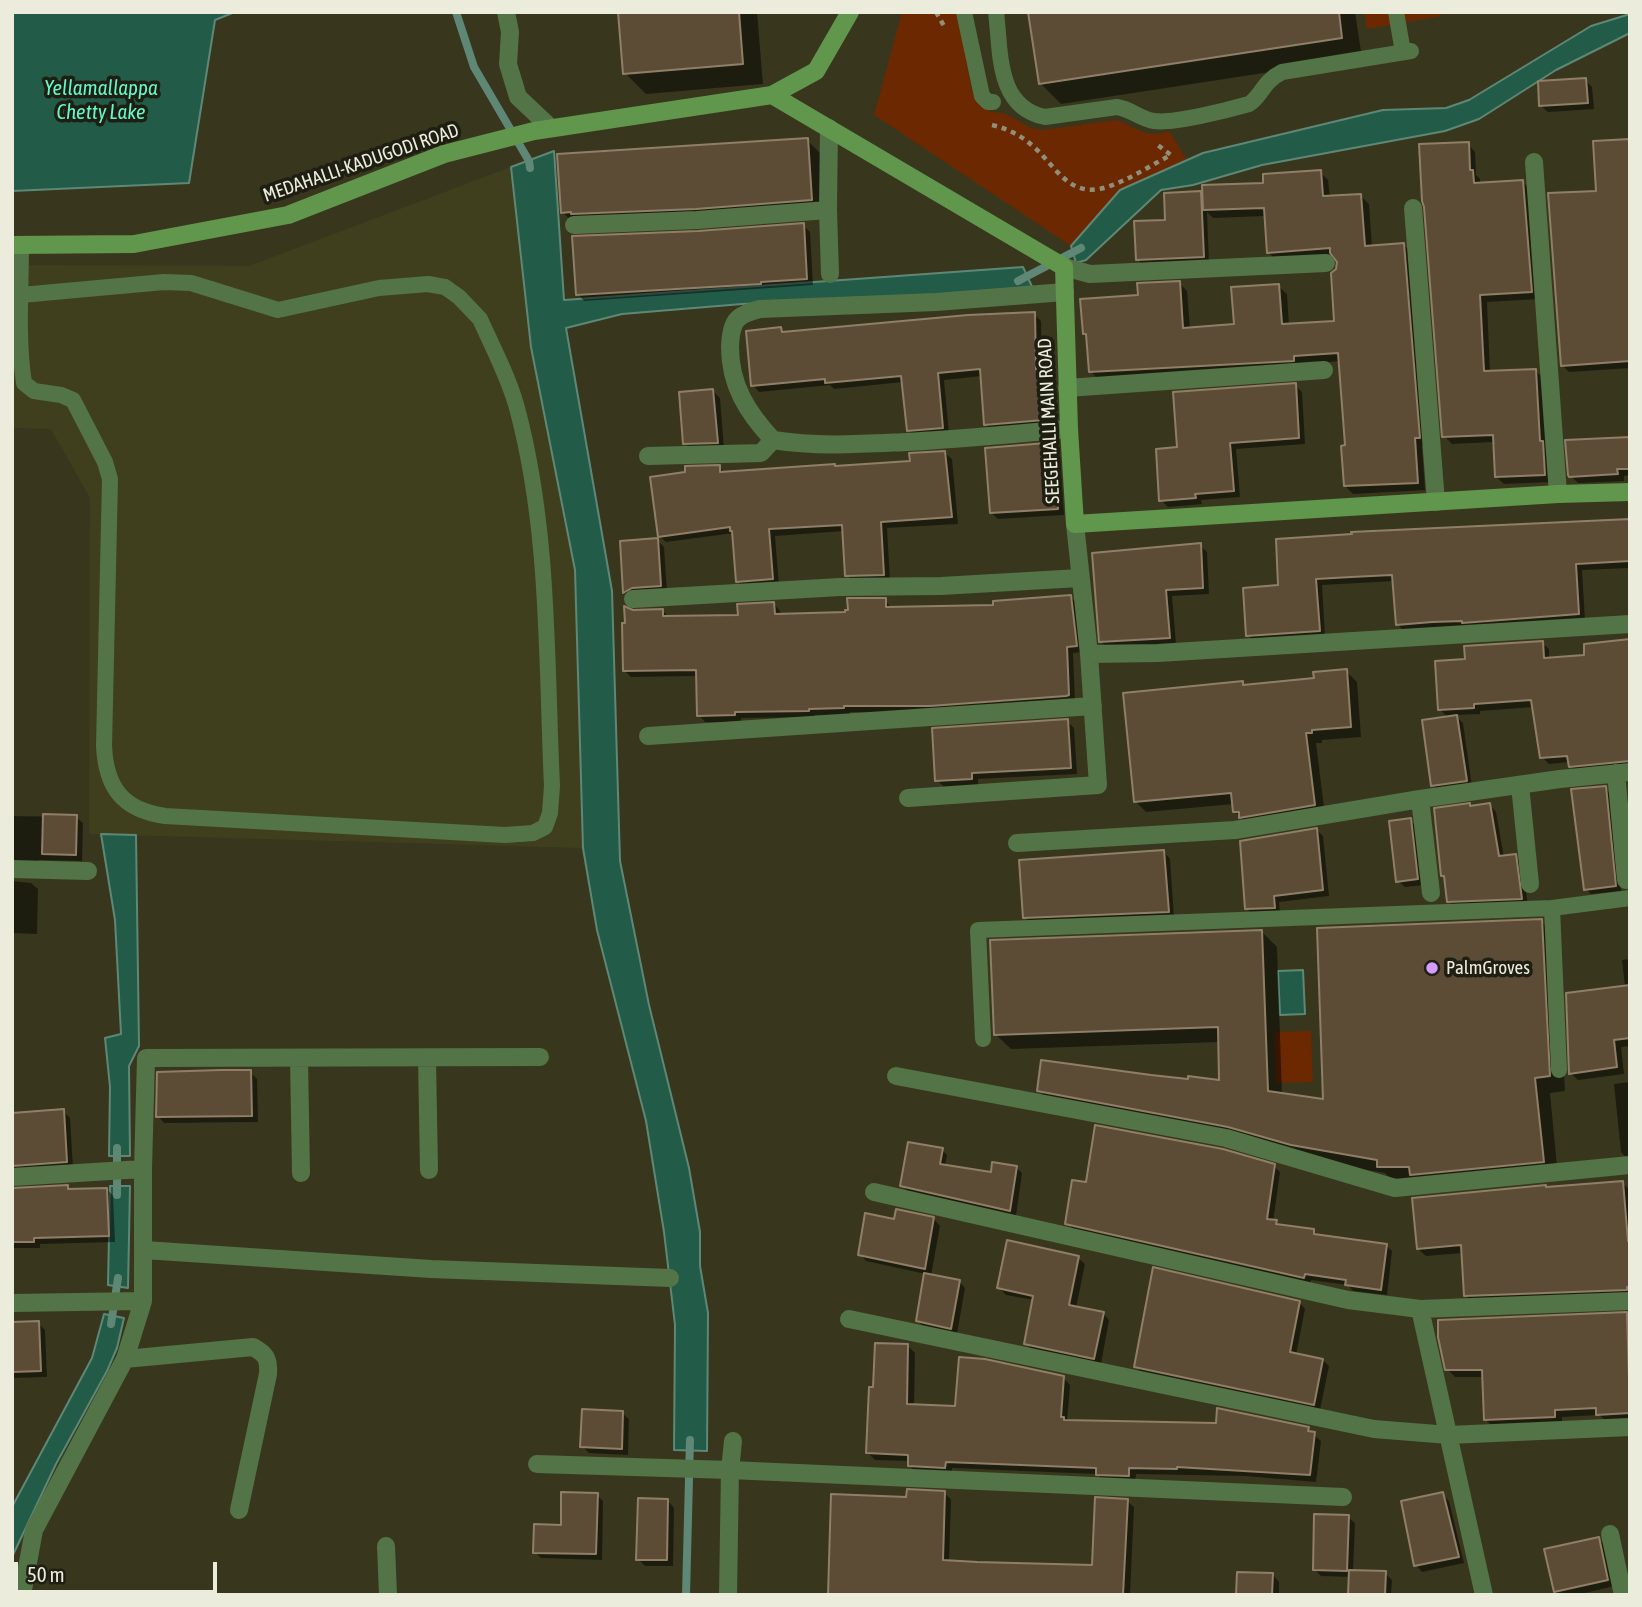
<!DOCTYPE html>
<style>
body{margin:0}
#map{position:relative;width:1642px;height:1607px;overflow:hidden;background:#38371d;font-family:"Asap Condensed",sans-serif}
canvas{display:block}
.frame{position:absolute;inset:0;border:14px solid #ececdc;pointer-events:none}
.scale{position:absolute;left:14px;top:1562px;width:203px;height:32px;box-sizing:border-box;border:4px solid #ececdc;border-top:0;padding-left:9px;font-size:21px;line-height:24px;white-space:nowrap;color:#ececdc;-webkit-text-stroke:5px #1e1e12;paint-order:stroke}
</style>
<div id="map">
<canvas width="1642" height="1607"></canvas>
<div class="frame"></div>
<div class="scale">50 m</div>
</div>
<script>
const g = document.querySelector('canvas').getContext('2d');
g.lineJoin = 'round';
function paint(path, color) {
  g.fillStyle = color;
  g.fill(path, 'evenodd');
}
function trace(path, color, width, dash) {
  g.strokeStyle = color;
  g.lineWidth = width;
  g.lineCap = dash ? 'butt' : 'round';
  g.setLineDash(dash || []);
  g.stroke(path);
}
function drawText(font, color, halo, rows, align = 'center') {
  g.font = font + ' "Asap Condensed",sans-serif';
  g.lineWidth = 7;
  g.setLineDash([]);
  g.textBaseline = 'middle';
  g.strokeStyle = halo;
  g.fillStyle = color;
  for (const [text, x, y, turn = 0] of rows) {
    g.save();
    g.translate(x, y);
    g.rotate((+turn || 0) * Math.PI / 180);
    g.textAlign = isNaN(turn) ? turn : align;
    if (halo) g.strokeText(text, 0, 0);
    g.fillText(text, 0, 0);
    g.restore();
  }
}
paint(new Path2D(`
 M511,167L531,347L575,570L583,848L89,834L90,498L51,429L12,428V265L249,266Z`), '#403f1d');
paint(new Path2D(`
 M902,12H957L972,92L976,100L989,111L1006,114L1031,128L1043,130L1117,120L1145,133L1157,134L1169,131L1187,160L1121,190L1071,246L874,115Z
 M1364,12H1440L1441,16L1367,29Z
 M1311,1031L1313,1082L1276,1083L1275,1032Z`), '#6c2800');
const water = new Path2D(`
 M12,12H235L215,20L189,183L12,191Z
 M1630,14V33L1556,70L1479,119L1445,131L1262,165L1193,185L1161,190L1086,260L1076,263L1071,246L1120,190L1203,153L1383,110L1446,108L1469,100L1591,26Z
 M554,151L564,300L1023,267L1034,291L742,304L622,314L566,328L612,591L620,861L649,1005L689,1168L700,1232V1266L708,1313L707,1451L674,1450L675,1325L664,1232L646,1121L597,930L583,848L575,570L531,347L511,167Z
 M101,834L136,835L139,1046L129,1066L130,1156H109L110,1087L105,1038L121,1034L115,920Z
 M1303,970L1305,1014L1280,1015L1278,971Z
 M110,1186H130L128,1288L108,1285Z
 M104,1314L124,1318L117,1348L107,1371L56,1464L12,1557V1507L92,1358Z`);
paint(water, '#225c49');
trace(water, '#5f8775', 2);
paint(new Path2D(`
 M620,12H757L763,84L646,94L625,73Z
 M1029,12H1355L1362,58L1061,104L1040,83Z
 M1585,80L1592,87L1594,109L1548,112L1541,106Z
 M807,140L820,153L824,212L575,224L562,212Z
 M1630,140V368L1569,372L1562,365L1598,192Z
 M1468,144L1475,152L1476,175L1480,179V184L1523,182L1530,190L1539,299L1487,302L1490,372L1535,370L1543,378L1552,482L1504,484L1496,477L1495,442L1452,444L1444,436Z
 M1320,172L1328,180L1330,197L1361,196L1369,204L1372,247L1404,245L1412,253L1427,446H1422L1425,490L1353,494L1345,486L1347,447L1341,361L1099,380L1091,372L1088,337L1085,333L1140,297L1179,283L1187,291L1190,329L1236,326L1278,286L1287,294L1289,326L1336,322L1339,261L1335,256L1276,260L1268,252L1266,216L1213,218L1207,212L1209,263L1144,266L1138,260L1167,221L1200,193L1204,197Z
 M803,225L810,232L813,285L584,301L578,294L698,233Z
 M1034,314L1041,321L1042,373L1047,377L1050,426L992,431L985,424L982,376L944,380L949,434L915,437L908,430L903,382L834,389L830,385L759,392L753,385L781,329L785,334Z
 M1295,385L1302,392L1305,444L1236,449L1240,497L1201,500L1202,504L1168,507L1161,500L1179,449Z
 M713,391L720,398L724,449L691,450L685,443Z
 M1630,438V475L1624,476V481L1578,483L1571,476Z
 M1045,444L1060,459L1064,515L998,519L991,513Z
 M945,453L952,459L958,524L887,528L890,581L854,582L847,575L844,531L775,536L779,586L744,588L737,581L734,533L666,542L659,536L719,467L725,473L837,468L912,463Z
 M1630,519V568L1582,570L1585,620L1404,631L1397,624L1395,581L1322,585L1325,637L1254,642L1248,635L1280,587L1277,541Z
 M657,540L664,547L667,592L631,599L625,592L622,542Z
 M1200,545L1207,552L1209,594L1172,596L1176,644L1108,648L1101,642Z
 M1071,597L1077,604L1083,652L1073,653L1075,702L938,712H850V714L815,715V717L741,718V722H705L699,715L698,676L631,677L624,670L627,625L633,612L662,610L670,618L740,617L774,604L780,611L781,615L847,614L885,600L892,609L995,607Z
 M1630,641V767L1577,773L1570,766V762L1549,764L1542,757L1534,707L1480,711V714L1455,715L1463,723L1472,787L1440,792L1433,785L1448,718L1440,709L1466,660L1542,643L1549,649V659L1586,657Z
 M1346,671L1357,682L1361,737L1322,740V743H1316L1325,815L1251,828L1235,812L1234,804L1146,812L1135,801L1242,683L1245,686L1316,680Z
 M1067,721L1074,728L1077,774L978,779V785L944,787L937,780Z
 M1605,788L1610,793L1621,891L1591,894L1586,889Z
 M1490,805L1496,812L1504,857L1515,856L1522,863L1528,905L1455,908L1448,901L1446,880L1442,876L1472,808Z
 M12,816L76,817L83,823L82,861L39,860V864L12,868Z
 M1410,820L1417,827L1424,885L1405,887L1398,881Z
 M1317,830L1323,836L1329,896L1279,902L1280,914L1253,915L1246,908Z
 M1164,852L1170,859L1174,918L1031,924L1025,917Z
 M12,881L31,883L38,889L37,934L12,933Z
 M1541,921L1556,936L1565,1091L1550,1093L1558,1177L1394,1182L1385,1173L1307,1160L1054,1105L1038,1090L1151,1077L1221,1082L1220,1042L1011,1049L995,1034L1261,931L1277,947L1282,1095L1325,1101Z
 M1630,959V1046L1621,1047L1624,1074L1578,1080L1570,1073L1625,987L1622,960Z
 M250,1072L257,1079L258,1122L164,1123L158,1116Z
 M1630,1082V1160H1628L1621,1152L1614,1084Z
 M63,1111L70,1118L73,1168L12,1176V1114Z
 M942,1150L947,1155L945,1166L992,1173L1016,1167L1022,1173L1016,1216L908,1191L902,1186Z
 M1274,1166L1280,1172L1273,1222L1280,1226L1314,1231L1319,1237L1386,1245L1392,1251L1387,1295L1353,1291L1348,1285L1311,1280L1310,1283L1073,1229L1067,1223L1087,1184Z
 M1622,1183L1630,1190V1297L1473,1303L1465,1295L1463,1253L1426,1256L1418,1249L1547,1189Z
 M67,1187L71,1190L107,1189L113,1196L115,1242L40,1244V1248H12V1190Z
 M934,1219L940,1226L931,1276L959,1281L965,1288L957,1334L924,1328L918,1321L926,1274L866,1261L860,1254Z
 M1078,1258L1085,1264L1076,1308L1103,1313L1109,1320L1101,1364L1032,1350L1026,1343L1034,1300L1006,1295L999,1288Z
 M1299,1302L1305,1309L1296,1355L1323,1360L1329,1366L1320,1410L1142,1373L1136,1367Z
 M1630,1314V1420L1606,1421L1599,1415L1562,1417V1424L1493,1427L1485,1419L1484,1377H1455L1447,1369L1439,1322Z
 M38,1323L45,1330L47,1377L12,1378V1324Z
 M908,1346L915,1353L914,1406L956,1408L1063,1377L1070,1385L1067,1422L1308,1429L1321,1441L1316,1482L1245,1476L1136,1474L1135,1483L1104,1481L1097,1474L952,1468V1474L917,1473L910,1466V1461L875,1460L868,1453L875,1389Z
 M622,1413L629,1419L628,1455L589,1453L582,1446Z
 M944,1493L951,1499L949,1562L1094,1567L1127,1501L1134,1507L1130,1595H830L907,1499Z
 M1442,1494L1449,1501L1464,1563L1422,1572L1416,1565Z
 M597,1495L603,1501L602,1560L541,1558L535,1552Z
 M668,1501L674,1508L673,1566H645L638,1559Z
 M1348,1517L1355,1523L1353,1572L1385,1573L1392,1580L1391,1595H1350L1351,1577L1321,1576L1314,1569Z
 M1598,1539L1605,1545L1614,1586L1577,1595H1559L1555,1591Z
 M1273,1575L1279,1582V1595H1239Z`), '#0007');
trace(new Path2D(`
 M456,12L474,67L529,161L530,168
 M1018,281L1081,248
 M117,1195V1148
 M111,1324L118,1278
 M686,1595L690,1440`), '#5f8775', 8);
const building = new Path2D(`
 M618,12H739L743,64L623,74Z
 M1028,12H1339L1342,38L1039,84Z
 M1586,78L1588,103L1539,106L1538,81Z
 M808,138L812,200L696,209L571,214V212L561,213L557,154Z
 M1630,139V361L1561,366L1548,193L1596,191L1593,141Z
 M1469,142L1470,170H1473L1474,183L1523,180L1532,292L1480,295L1484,371L1536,369L1540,441H1543L1545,475L1495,477L1493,435L1442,437L1424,207L1422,201L1419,144Z
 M1321,170L1323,196L1361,194L1365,246L1404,243L1420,438H1415L1418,483L1344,486L1341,446L1345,445L1338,353L1294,356V361L1089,372L1086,334H1083L1080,299L1138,295L1137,283L1180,281L1183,328L1234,324L1231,287L1279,284L1282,324L1334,321L1331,273L1336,269L1337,262L1330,253V248L1267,253L1264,208L1203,210L1202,185L1263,183V174Z
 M1201,191L1204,257L1136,260L1134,221L1165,220L1164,193Z
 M804,223L807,279L761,282V284L576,295L572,236L698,231Z
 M1035,312L1036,369H1041L1044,420L984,425L980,369L938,373L943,428L907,431L901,376L825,383V379L751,386L746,331L781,327L782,332L968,315Z
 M1296,383L1299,438L1230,443L1234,491L1195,494L1196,498L1159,501L1156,449L1177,447L1173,392Z
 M713,389L718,443L683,444L679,392Z
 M1630,437V469H1617L1618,474L1569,477L1568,475L1565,440Z
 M1046,443L1047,451H1054L1058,509L990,513L985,448Z
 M945,451L952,517L881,522L884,575L845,576L842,525L769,529L773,579L736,582L732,531H730V527L658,537L650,477L685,472V466L720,465V472L835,464V466L910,461L909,453Z
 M1630,519V561L1576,564L1579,614L1462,623V621L1432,622L1396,625L1392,575L1351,577L1316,579L1320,631L1246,636L1243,588L1278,585L1276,539L1352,534L1351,532Z
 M658,538L661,586L632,588L623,593L620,541Z
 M1201,543L1203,588L1166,590L1170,638L1099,642L1092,553Z
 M1071,595L1077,646L1067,647L1069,695L1066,696L930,706H844V708L809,709V711L735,712V715L697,716L696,670L623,671L622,623H625L624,606L633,610L663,609V616L738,615L737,604L774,602L775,614L845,612V610H848L847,598H886V607L993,605V601Z
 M1630,639V761L1569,767L1567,756L1540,758L1531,700L1474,704V708L1438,710L1435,661L1465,659L1464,646L1543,641L1544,658L1584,655V644Z
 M1347,669L1351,727L1312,730V733H1306L1315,805L1239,818V812H1233L1231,793L1134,802L1123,693L1243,681V685L1314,678L1313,672Z
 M1457,715L1467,781L1431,786L1422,720Z
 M1068,719L1071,768L972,773V779L935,781L932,728Z
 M1606,786L1616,886L1584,890L1571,789Z
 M1470,803V806L1490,803L1499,856L1516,854L1522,899L1447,902L1444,876H1441L1434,808Z
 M43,814L77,815L76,855L42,854Z
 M1411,818L1418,879L1396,882L1389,821Z
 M1317,828L1323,890L1274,896L1275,908L1245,909L1240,841Z
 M1164,850L1169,912L1023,918L1019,860Z
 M1542,919L1550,1076L1535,1078L1544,1162L1410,1175L1409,1167H1377V1160L1291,1145L1228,1127L1037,1091L1041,1060L1151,1075L1188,1079V1076L1219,1080L1218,1027L994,1035L990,940L1262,930L1268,1091L1323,1099L1317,928Z
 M1630,985V1038L1614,1040L1617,1067L1569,1074L1566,993Z
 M221,1070H251L252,1116L156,1117L157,1072Z
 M64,1109L67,1162L12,1166V1113Z
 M1095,1125L1223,1149L1275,1164L1267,1219L1277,1220L1276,1224L1314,1229V1234L1387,1244L1381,1290L1345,1285L1346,1280L1305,1274L1304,1278L1065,1224L1072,1180L1086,1182Z
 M908,1142L943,1148L940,1164L991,1172L992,1162L1017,1166L1010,1211L900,1186Z
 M1623,1181L1628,1241H1630V1287H1627V1290L1464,1296L1461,1245L1417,1249L1412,1198L1546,1185V1187Z
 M68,1185V1189L107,1188L109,1236L34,1238V1242H12V1188Z
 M896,1209L934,1217L925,1269L858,1255L865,1213L894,1219Z
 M1007,1240L1079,1256L1069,1305L1104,1312L1094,1359L1024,1344L1033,1296L997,1288Z
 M1153,1267L1300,1301L1290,1352L1323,1359L1314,1405L1134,1367Z
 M924,1273L960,1280L951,1329L916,1321Z
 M1627,1312L1630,1413L1596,1415V1408L1555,1410V1417L1484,1420L1482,1370H1445L1438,1337V1320Z
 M39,1321L41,1371L12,1372V1322Z
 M875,1343L908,1344L907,1404L955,1406L959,1357L985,1359L1064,1376L1061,1417H1064V1420L1216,1423L1217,1408L1309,1427L1308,1431L1315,1432L1310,1475L1177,1467V1469L1129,1468V1476L1096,1475V1468L946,1462L945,1468L908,1466V1455L866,1453L869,1387H873Z
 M582,1409L623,1411L622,1449L580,1447Z
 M907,1489L945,1491L943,1560L977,1562L1092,1565L1095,1497L1128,1499L1123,1595H828L831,1494L906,1497Z
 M561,1492L598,1493L596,1554L533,1553L534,1524L561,1525Z
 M1443,1492L1459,1557L1414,1566L1401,1501Z
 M638,1498L668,1499L667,1560H636Z
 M1314,1514L1349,1515L1347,1571L1313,1570Z
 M1599,1537L1608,1580L1554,1592L1544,1549Z
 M1349,1570L1386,1571L1385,1595H1348Z
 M1237,1572L1273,1573L1272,1595H1236Z`);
paint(building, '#5c4c36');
trace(building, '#907f66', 2);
trace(new Path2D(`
 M936,12L944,26
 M992,125C1009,129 1022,136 1035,148C1057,168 1070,199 1107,187C1129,180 1151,165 1171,155L1155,143`), '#8f8f7a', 4.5, [5, 5]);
trace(new Path2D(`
 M964,12L982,96L988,102H993
 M996,12C1001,52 996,107 1045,117L1117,107C1131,109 1140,119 1154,121C1173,124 1228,110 1249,104C1262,96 1262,82 1282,72L1411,51
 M1396,12L1403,52
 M21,245C21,290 17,338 24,383L34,391L61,395L73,400L105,462L110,479L104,746C106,788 123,810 165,816L505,835L533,833L545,827L550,813L552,786C546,660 550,531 517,408C509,378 493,348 480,319L459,297L445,287L428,284L379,288L278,310L191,283L164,282L21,295
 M1552,908L1559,1070
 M983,1039L978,930L1552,908L1630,898`), '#537447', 16);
trace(new Path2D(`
 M506,12L510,32L508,64L518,97L551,128
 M829,128L828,210L830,274
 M1534,162L1558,494
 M1413,208L1436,502
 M574,225L697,220L828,210
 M1064,267L1090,274L1326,263
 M1065,292L936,302L760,309C735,315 731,322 730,347C730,385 747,412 773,440C818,447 862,444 907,442C961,439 1015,434 1069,429
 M1067,388L1324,370
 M648,456L761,453L773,440
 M633,599L840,587L941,586L1080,578
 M1089,654L1158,653L1630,624
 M648,736L1093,706
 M1616,773L1626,880
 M1520,785L1530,884
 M908,798L1098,785L1089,654L1075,524
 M1420,799L1431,893
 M1017,843L1235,830L1420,799L1560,779L1630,772
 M12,869L88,871
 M299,1058L301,1173
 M427,1058L429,1170
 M896,1076L1226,1138L1395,1188L1630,1165
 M12,1177L143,1169
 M874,1192L1348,1300L1420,1309L1630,1301
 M144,1250L431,1269L670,1278
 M12,1303L143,1301
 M1420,1309L1484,1595
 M849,1319L1374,1429L1449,1435L1630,1427
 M125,1359L253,1347C266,1354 269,1359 268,1374L239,1510
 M537,1464L730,1470L1343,1497
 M1610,1534L1623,1595
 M386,1546L388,1595
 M22,1595L34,1530L125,1359L143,1301V1169L146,1058L540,1057
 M728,1595L730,1470L733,1441`), '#537447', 18);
trace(new Path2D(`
 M772,95L1064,267L1069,429L1075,524L1558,494L1630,492
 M12,245L134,244L288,215L444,154L534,131L772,95L816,71L850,12`), '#61964d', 18);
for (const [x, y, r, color] of [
 [1432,968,7,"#d59cfb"]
]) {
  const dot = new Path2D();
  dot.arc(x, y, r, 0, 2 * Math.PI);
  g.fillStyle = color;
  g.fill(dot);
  trace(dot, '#1e1e12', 2.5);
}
drawText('19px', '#ececdc', '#1e1e12', [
 ["MEDAHALLI-KADUGODI ROAD",361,163,-19],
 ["SEEGEHALLI MAIN ROAD",1049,421,-93]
]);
drawText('19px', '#ececdc', '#1e1e12', [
 ["PalmGroves",1446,968]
], 'left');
drawText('italic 21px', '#64f7c9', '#1e1e12', [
 ["Yellamallappa",101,88],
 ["Chetty Lake",101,112]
]);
</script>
